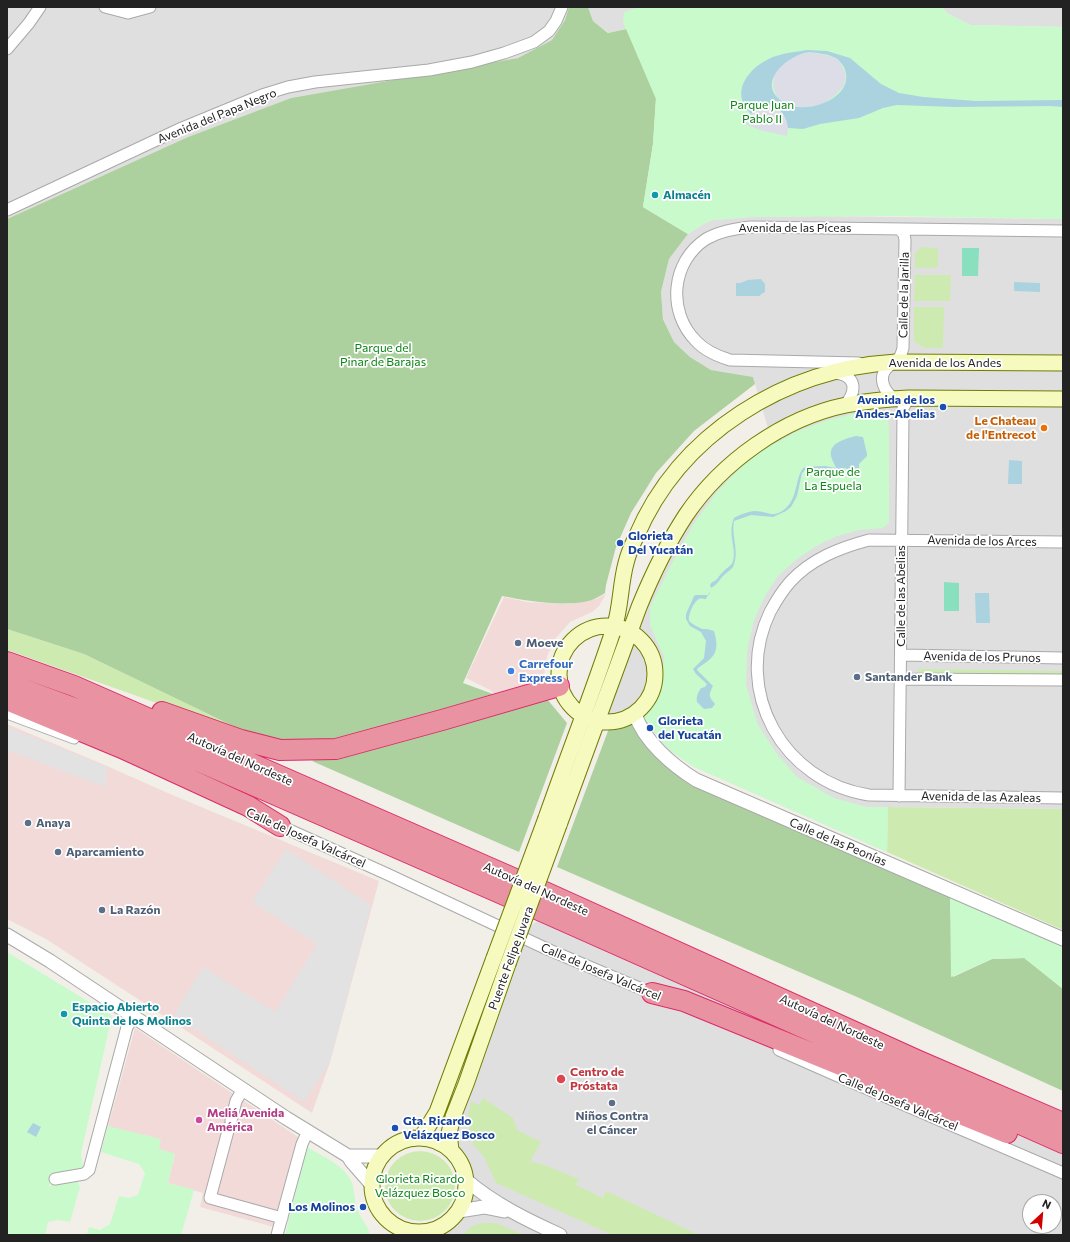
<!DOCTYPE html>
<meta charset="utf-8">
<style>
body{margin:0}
#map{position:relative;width:1070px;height:1242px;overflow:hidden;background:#f2efe9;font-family:Commissioner,sans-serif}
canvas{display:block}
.frame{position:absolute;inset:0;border:8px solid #222;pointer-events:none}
.north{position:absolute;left:1022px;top:1194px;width:40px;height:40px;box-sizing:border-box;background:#fff;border:1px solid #a7a7a7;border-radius:50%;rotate:26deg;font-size:11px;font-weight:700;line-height:16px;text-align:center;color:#222}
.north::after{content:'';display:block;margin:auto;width:14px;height:18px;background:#d40000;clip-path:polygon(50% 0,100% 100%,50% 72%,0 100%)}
</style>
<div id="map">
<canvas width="1070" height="1242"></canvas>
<div class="frame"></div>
<div class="north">N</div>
</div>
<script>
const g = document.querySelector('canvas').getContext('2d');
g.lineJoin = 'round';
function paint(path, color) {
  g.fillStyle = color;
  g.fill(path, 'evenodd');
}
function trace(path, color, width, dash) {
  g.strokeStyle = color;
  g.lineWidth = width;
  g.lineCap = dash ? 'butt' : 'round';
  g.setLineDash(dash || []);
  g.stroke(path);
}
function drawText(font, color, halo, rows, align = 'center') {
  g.font = font + ' Commissioner,sans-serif';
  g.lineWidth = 3.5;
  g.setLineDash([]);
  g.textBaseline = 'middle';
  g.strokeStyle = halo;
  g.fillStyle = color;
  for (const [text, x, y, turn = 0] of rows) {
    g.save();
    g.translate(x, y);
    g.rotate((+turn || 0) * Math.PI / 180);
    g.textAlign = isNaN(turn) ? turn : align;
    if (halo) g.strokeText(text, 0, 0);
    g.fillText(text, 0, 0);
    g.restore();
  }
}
paint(new Path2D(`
 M7,7H569L565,20L552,40L518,58L291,98L188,137L7,219Z
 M588,7H639L623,22L627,29L609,33L593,21Z
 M942,7H1063V27L970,25L947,13Z
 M820,216L1063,219V809L888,807L887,852L692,766L671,751L661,741L644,718L635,714L623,720L611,723L598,722L631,632L687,515L770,435L753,377L711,370L690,357L674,342L663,318L661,292L669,259L688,234L705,223L713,220L750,217Z
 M548,914L1063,1143V1235H415L417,1232L431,1231L447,1223L459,1211L464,1200L466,1180L464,1170L459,1160L451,1150L449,1133L530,926ZM1030,1202H1054V1226H1030Z`), '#e0dfdf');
paint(new Path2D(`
 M606,594L599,606L592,612L570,622L555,639L547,656L544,676L542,681L494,694L490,690L466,678L504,597L527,602L568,604L596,599Z
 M7,724L107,766L170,794L379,881L330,1062L312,1113L46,939L7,919Z
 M135,1028L298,1137L274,1227L200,1207L203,1193L168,1183L175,1155L159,1149L108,1126Z`), '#f2dad9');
paint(new Path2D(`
 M921,247L938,248V266L934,268H915V254Z
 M915,275H951L950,301H914Z
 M914,307H944L943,348H925L914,342Z
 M7,629L84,654L264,741L7,650Z
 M918,669L1063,671V675L918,674Z
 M888,807L1063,809V930L887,852Z
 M483,1098L513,1118L517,1130L541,1142L530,1162L542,1164L579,1179L576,1185L603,1198L606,1191L699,1235H613L496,1183L484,1157L473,1144L467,1120L471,1102L479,1105Z
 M385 1186a35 35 0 1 1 70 0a35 35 0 1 1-70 0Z
 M481,1223H496L523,1235H462L471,1227Z`), '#cdebb0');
paint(new Path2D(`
 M569,7H588L593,21L608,33L627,29L656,98L653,144L643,207L688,234L669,259L661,292L663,319L674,342L690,357L711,370L753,377L755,384L694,431L656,473L631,513L616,547L606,585L605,593C600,596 594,600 588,601C562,607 528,601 502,596L463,683L493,694L375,729L317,743L264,741L84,654L7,629V219L188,137L291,98L518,58L552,40L565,20Z
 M547,699L567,723L519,852L312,761L333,754Z
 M631,722L642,736L672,769L950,895L953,977L992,959L1025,958L1063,989V1091L857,997L557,867L611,723Z`), '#add19e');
paint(new Path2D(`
 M639,7H942L947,13L970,25L1063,27V219L887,216L750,217L713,220L705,223L688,234L643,207L653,144L656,99L623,22L624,12Z
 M886,411L889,427V523L883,528L858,530L835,537L816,546L797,559L778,576L765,596L754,620L747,651L746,685L758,725L777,754L797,777L834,798L866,807H888L887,852L692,766L671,751L661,741L644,718L654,701L661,682L663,669L664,657L650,625V607L671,565L694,523L717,492L740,468L764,449L798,431L828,420L852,414Z
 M950,895L1063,947V989L1024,958L992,959L951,977Z
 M7,952L112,1016L81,1153L83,1167L59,1175L48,1186L77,1180L80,1187L70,1222L58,1220L48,1222L45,1235H7Z
 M108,1126L161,1139L159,1149L175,1154L168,1183L194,1190L181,1235H87L89,1227L100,1230L110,1224L119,1196L129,1198L138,1195L145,1173L139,1164L101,1152Z
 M307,1147C322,1156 346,1166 352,1183C355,1192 354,1202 358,1211C361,1219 368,1226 370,1235H285Z`), '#c8facc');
paint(new Path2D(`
 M962,248H979L978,276H962Z
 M944,582L959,583V611H944Z`), '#88e0be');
paint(new Path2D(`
 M7,727L107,767L105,787L7,750Z
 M286,849L371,905L330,1062L304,1102L174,1015L203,967L275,1012L317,944L252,902Z`), '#e2e2e2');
paint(new Path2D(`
 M809,52L821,54L836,58L840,62L845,72L846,78L844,86L832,98L822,105L807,107H794L788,105L779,99L776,95L773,86L774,75L781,66L793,57Z
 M766,105L774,106L785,115L787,120L788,128L787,136L760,130L745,124L753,110Z`), '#dddde8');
paint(new Path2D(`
 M807,50L827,51L850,58L881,84L899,93L923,97L976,101L1063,100V107L1051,106L955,107L897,105L883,108L859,118L820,124L803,129L788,128C786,107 766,96 751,114C728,92 750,66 773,57C784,53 795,52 807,50ZM809,52C818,53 828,54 836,58C839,60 842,64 844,67C858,97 807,116 785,103C754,85 785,56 809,52Z
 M761,279L765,284V292L761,294L760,296H736V283H740L748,280Z
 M1014,282L1040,283V292L1014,291Z
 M856,436L863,437L867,454V456L859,464V476H854L851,471L845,468L835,470H805L802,473L797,496L791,507L786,511L773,517L751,515L734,521C731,536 740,552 733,567C731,570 727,572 724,575C719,580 718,584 711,588C710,593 708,594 706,599C703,599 701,598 699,599C694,601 686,618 690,622C693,625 699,627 702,629H707L714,631C720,652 715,657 698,668L697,670L713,686C708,695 709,697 715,704L712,708L704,709L697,702C696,696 698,693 701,688L705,687L707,684L696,674L693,669L704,658L706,641L701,632L690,626L686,619V614L694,596L696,595H709L711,588L710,585C712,581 714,582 717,579C719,577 720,574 723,572C726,568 732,566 733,561C737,549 727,534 734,518C739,515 749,511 755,511C768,511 772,519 785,509C799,497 795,473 805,467L825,466L836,468C835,465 833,462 832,459C826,443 845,439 856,436Z
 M1009,460L1022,461V484H1008Z
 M975,593H989L990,623H976Z
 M33,1123L41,1127L36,1137L27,1132Z`), '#aad3df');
const minor = new Path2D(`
 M105,7L128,13L150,7
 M7,49L29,23L40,7
 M7,210L182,128L262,95L288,87L315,82L429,70L472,62L504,53L534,42L549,31L556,21L562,7
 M859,363L730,360C717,356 705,351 696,341C667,312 671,262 706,239C720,231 734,229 750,227L1063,231
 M834,373C857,375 857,391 845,405
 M895,399C884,392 877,377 888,367C891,364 895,363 898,359C901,356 902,352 903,348L905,240L904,234L899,229
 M1063,542L869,540C839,548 811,559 790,582C782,591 776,601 770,612C732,691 783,782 869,795L1063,798
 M901,655L1063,658
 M900,679L1063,680
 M7,713L74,738
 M899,796L903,415V408L909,398
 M276,824L387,874L547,949L656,995
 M779,1050C873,1092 968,1132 1063,1173
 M231,1121L236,1101L243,1089
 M229,1127L210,1198L282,1218
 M55,1179L84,1174L89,1170L127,1027L134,1016
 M277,1235L302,1144L308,1131`);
const tertiary = new Path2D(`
 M635,714C644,741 672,765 696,780L1063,939
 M7,935L50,961L286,1118L348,1156H382
 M348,1156L351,1161L372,1185
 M466,1180C494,1204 527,1220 560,1235
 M459,1211L484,1207L504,1211`);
const secondary = new Path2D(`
 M559 674a48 48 0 1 1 96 0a48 48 0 1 1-96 0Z
 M546,818C568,755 593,692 614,628C621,608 620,585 626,563C628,555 632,545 636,537C680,433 785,369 896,362L1063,363
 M559,825L639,607C652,575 667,544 686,515C722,462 783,418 846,405C866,401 888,399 909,398L1063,399
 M372 1185a47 47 0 1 1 94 0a47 47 0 1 1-94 0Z
 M421,1138L437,1112L494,958
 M451,1150L449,1133L453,1117L466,1084L508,964`);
const motorway = new Path2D(`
 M7,662L74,686L547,893L919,1061L1063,1123
 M7,683L93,715L548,914L1063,1143
 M7,700L122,748L248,806L280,826
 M162,712L241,740L280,750L336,749L442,720L559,686
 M652,993L684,1001L1007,1133`);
trace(minor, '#a9a9a9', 13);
trace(tertiary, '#a9a9a9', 15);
trace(secondary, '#707d05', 17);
trace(motorway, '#dc2a67', 22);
trace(minor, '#fff', 11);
trace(tertiary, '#fff', 13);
trace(secondary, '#f7fabf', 15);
trace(motorway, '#e892a2', 20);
const secondaryBridge = new Path2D(`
 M494,958L546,818
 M508,964L559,825`);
trace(secondaryBridge, '#707d05', 17, []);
trace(secondaryBridge, '#f7fabf', 15);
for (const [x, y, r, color] of [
 [655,195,4,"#0f9aa8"],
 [943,407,4,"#1a4fb4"],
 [1044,428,4,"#e8710a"],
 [620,543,4,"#1a4fb4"],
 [518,643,4,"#5c6f8a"],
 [511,671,4,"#3f7fe0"],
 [857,677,4,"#5c6f8a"],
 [650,728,4,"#1a4fb4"],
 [28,823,4,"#5c6f8a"],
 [58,852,4,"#5c6f8a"],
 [102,910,4,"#5c6f8a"],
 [64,1014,4,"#0f9aa8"],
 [561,1079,5,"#e0444e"],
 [612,1103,4,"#5c6f8a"],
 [199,1120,4,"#d1479c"],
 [395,1128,4,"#1a4fb4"],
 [363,1207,4,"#1a4fb4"]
]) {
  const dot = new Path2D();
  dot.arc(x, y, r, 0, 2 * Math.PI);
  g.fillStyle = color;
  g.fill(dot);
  trace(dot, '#fff', 1.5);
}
drawText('12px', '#0c8416', '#fff', [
 ["Parque Juan",762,105],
 ["Pablo II",762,119],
 ["Parque del",383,348],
 ["Pinar de Barajas",383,362],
 ["Parque de",833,472],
 ["La Espuela",833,486],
 ["Glorieta Ricardo",420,1179],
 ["Velázquez Bosco",420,1193]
]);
drawText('12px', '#222', '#fff', [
 ["Avenida del Papa Negro",217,116,-22],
 ["Avenida de las Píceas",795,228],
 ["Calle de la Jarilla",904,295,-89],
 ["Avenida de los Andes",945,363],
 ["Avenida de los Arces",982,541,1],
 ["Calle de las Abelias",901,596,-90],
 ["Avenida de los Prunos",982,657,1],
 ["Autovía del Nordeste",240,759,24],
 ["Avenida de las Azaleas",981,797,1],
 ["Calle de Josefa Valcárcel",306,838,24],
 ["Calle de las Peonías",838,842,23],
 ["Autovía del Nordeste",536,889,24],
 ["Puente Felipe Juvara",511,958,-70],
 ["Calle de Josefa Valcárcel",601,972,23],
 ["Autovía del Nordeste",832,1022,25],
 ["Calle de Josefa Valcárcel",898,1102,23]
]);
drawText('bold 12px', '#0d838f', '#fff', [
 ["Almacén",663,195],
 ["Espacio Abierto",72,1007],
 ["Quinta de los Molinos",72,1021]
], 'left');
drawText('bold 12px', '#164399', '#fff', [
 ["Avenida de los",935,400,"right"],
 ["Andes-Abelias",935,414,"right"],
 ["Glorieta",628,536],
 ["Del Yucatán",628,550],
 ["Glorieta",658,721],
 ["del Yucatán",658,735],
 ["Gta. Ricardo",403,1121],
 ["Velázquez Bosco",403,1135],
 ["Los Molinos",355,1207,"right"]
], 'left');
drawText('bold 12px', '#c56008', '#fff', [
 ["Le Chateau",1036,421],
 ["de l'Entrecot",1036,435]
], 'right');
drawText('bold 12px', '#4e5e75', '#fff', [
 ["Moeve",526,643],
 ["Santander Bank",865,677],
 ["Anaya",36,823],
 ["Aparcamiento",66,852],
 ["La Razón",110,910],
 ["Niños Contra",612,1116,"center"],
 ["el Cáncer",612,1130,"center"]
], 'left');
drawText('bold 12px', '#366cbe', '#fff', [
 ["Carrefour",519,664],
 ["Express",519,678]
], 'left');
drawText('bold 12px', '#be3a42', '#fff', [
 ["Centro de",570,1072],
 ["Próstata",570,1086]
], 'left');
drawText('bold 12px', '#b23c85', '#fff', [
 ["Meliá Avenida",207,1113],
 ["América",207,1127]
], 'left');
</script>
